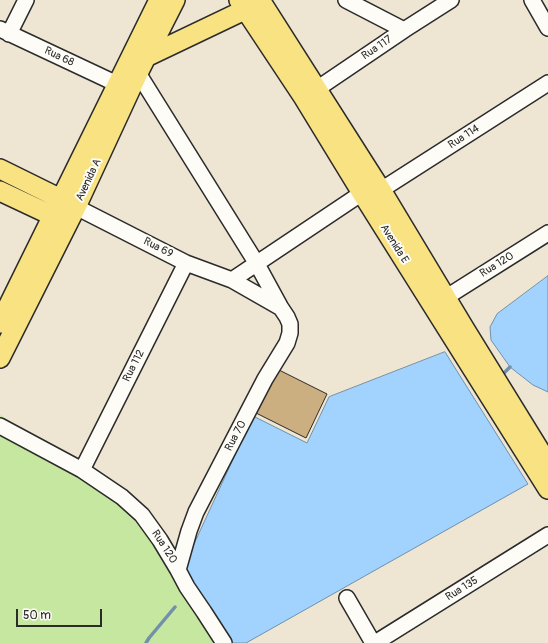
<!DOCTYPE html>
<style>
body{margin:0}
#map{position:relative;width:548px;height:643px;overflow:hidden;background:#eee5d3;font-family:Pangolin,sans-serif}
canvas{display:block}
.scale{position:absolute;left:16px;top:609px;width:86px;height:18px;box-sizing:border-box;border:2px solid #2b2b2b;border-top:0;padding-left:5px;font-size:12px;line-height:14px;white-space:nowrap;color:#2b2b2b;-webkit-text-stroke:3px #fdfcf7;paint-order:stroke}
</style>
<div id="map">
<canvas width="548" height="643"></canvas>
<div class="scale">50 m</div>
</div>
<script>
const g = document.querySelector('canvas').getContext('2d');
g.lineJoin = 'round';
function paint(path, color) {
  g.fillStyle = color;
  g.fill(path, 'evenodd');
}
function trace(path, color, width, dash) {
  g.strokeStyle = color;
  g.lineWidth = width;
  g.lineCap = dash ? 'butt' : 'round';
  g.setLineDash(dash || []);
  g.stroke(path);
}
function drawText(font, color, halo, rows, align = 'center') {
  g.font = font + ' Pangolin,sans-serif';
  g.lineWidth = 4;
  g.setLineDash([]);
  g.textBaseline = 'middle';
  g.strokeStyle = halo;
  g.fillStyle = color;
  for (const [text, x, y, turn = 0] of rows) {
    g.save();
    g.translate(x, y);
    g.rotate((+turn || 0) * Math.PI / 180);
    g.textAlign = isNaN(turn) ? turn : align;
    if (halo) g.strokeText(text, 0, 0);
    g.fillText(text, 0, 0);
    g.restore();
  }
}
paint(new Path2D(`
 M445,352L528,484L246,643H0V415L84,466L186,571L253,416L307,443L329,397Z`), '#c5e7a0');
const water = new Path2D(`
 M548,276V392L533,385L510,367L491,340L490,327L497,314Z
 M445,352L528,484L246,643H231L186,572V564L188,557L253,416L307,443L329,397Z`);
paint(water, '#a2d3ff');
trace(water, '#7290aa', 1);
trace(new Path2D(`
 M501,376L510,367
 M146,643L149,638L175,607`), '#7290aa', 3.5);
const building = new Path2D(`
 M273,367L327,394L306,438L254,412Z`);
paint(building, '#cbaf80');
trace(building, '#2b2b2b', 1);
const minor = new Path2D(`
 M346,0L404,30
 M532,0L548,28
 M0,29L117,84
 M9,34L26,0
 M138,73L257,264L281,308
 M308,95L404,30L451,0
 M381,190L548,83
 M76,207L186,263L232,280L281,308L287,317L290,324V333L287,343L265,379L196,512L189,531L178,570
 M232,280L362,193
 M445,298L548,233
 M0,426L82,470L122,497L142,515L160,540L178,570L187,587L204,612L224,643
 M82,470L186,263
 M347,598L373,643
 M375,643L548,535`);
const major = new Path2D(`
 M239,0L304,98L362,193L548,489
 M260,0L381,190L464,328L548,464
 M146,57L257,4
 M0,169L71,204
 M0,191L53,216L64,220
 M0,323L159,0
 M0,358L76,207L138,73L175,0`);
trace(minor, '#2b2b2b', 18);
trace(major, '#2b2b2b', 22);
trace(minor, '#fdfcf7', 15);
trace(major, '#f8e281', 19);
drawText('11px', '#2b2b2b', '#fdfcf7', [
 ["Rua 117",377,48,-34],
 ["Rua 68",59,57,25],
 ["Rua 114",464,137,-33],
 ["Avenida A",89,180,-65],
 ["Avenida E",394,244,58],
 ["Rua 69",158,248,27],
 ["Rua 120",497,265,-32],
 ["Rua 112",134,366,-63],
 ["Rua 70",236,436,-62],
 ["Rua 120",164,547,57],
 ["Rua 135",462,589,-32]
]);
</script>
